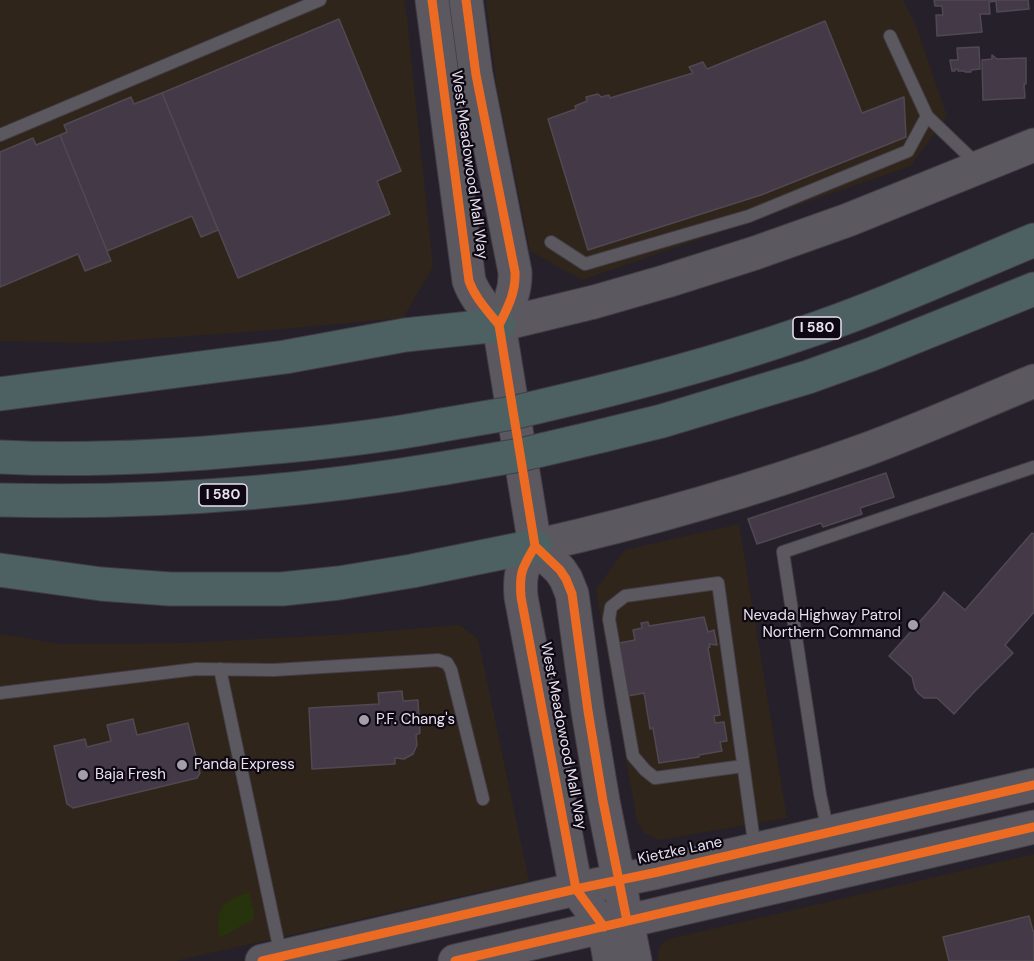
<!DOCTYPE html>
<style>
body{margin:0}
canvas{display:block;background:#25202a}
</style>
<canvas width="1034" height="961"></canvas>
<script>
const g = document.querySelector('canvas').getContext('2d');
g.lineJoin = 'round';
function paint(path, color) {
  g.fillStyle = color;
  g.fill(path, 'evenodd');
}
function trace(path, color, width, dash) {
  g.strokeStyle = color;
  g.lineWidth = width;
  g.lineCap = dash ? 'butt' : 'round';
  g.setLineDash(dash || []);
  g.stroke(path);
}
function drawText(font, color, halo, rows, align = 'center') {
  g.font = font + ' "DM Sans",sans-serif';
  g.lineWidth = 4.5;
  g.setLineDash([]);
  g.textBaseline = 'middle';
  g.strokeStyle = halo;
  g.fillStyle = color;
  for (const [text, x, y, turn = 0] of rows) {
    g.save();
    g.translate(x, y);
    g.rotate((+turn || 0) * Math.PI / 180);
    g.textAlign = isNaN(turn) ? turn : align;
    if (halo) g.strokeText(text, 0, 0);
    g.fillText(text, 0, 0);
    g.restore();
  }
}
paint(new Path2D(`
 M0,0H405L433,267L403,318L260,331L91,343L0,341Z
 M486,0H903L915,23L947,116L911,166L582,280L530,251L497,88Z
 M739,524L787,818L659,840L644,833L637,821L596,589L625,550Z
 M459,625L478,639L529,881L175,961H0V634L60,644L186,643L351,634Z
 M1034,854V961H657L660,946L669,939Z`), '#2f251a');
paint(new Path2D(`
 M249,892L254,912V919L220,938C214,910 222,901 249,892Z`), '#26330d');
const building = new Path2D(`
 M934,0H1028L1029,9L997,12L996,1L989,2L990,14H980L982,32L937,36L936,15H943L942,6H935Z
 M339,19L401,171L377,181L390,214L238,278L162,93Z
 M825,21L862,113L904,97L906,137L761,195L588,250L548,119L576,109L575,106L587,101L586,97L598,94L601,97L609,95L610,98L693,73L689,67L703,62L707,69Z
 M979,47L980,69L971,70V72H965V71H958V69H955V71H952L950,60H958L957,48Z
 M992,55L997,59L1026,58V84H1024L1025,98L983,100L982,60L992,59Z
 M162,93L218,230L201,237L192,216L107,251L60,135L67,132L64,125L131,97L134,104Z
 M60,135L111,261L85,271L78,254L0,287V152L33,138L36,145Z
 M886,473L894,497L860,508L862,514L823,527L821,523L757,544L748,519Z
 M1032,533L1034,534V612L1005,645L1013,653L976,690L954,714L937,698H924L919,694L915,689L912,677L889,656L938,601L944,592L965,610Z
 M704,617L708,632L714,630L717,645L709,644L710,647L708,648L720,715L714,716L715,723L724,722L727,741L720,742L722,751L699,755V757L659,763L653,728L650,729L644,693L628,696L619,643L635,640L633,630L642,628L641,623L648,622L649,626Z
 M402,691L403,701L418,700L420,733L416,735L417,745L413,754L404,759L395,758V764L312,769L309,708L379,704L378,693Z
 M133,719L137,735L188,723L200,773L197,778L73,808L67,804L54,746L85,739L87,747L111,741L107,725Z
 M1029,916L1033,931H1034V961H949L943,937Z`);
paint(building, '#443a47');
trace(building, '#504952', 1.5);
const lane = new Path2D(`
 M927,116L977,164
 M0,135L320,0
 M551,242L585,264L749,216L908,151L927,116L890,36
 M220,669L281,956
 M0,693L196,669L274,670L438,660L447,663L451,670L483,799
 M743,766L655,778L645,770L633,756L609,619L611,607L625,596L718,583C730,671 742,760 755,849
 M828,832L820,794L783,552L1034,467`);
const secondary = new Path2D(`
 M432,0L469,281C475,298 488,311 499,325L535,546L560,570L566,579L572,594L588,711L603,801L635,961
 M466,0L476,75L515,272C516,292 508,307 499,325
 M499,325L594,302L667,281L755,253L848,220L1034,145
 M535,546C647,521 757,489 865,450C922,429 978,404 1034,381
 M535,546C523,567 519,571 521,597L576,889L604,927L610,961
 M262,961L576,889L658,872L1034,785
 M455,961L1034,827`);
const highway = new Path2D(`
 M0,394L285,357L405,335L499,325
 M592,394C661,377 730,358 797,335C878,308 955,273 1034,240
 M601,436L662,421L808,377L872,354L1034,289
 M0,457C84,461 168,457 251,449C315,444 379,437 442,425
 M0,500C149,504 298,493 445,468
 M0,570L101,584L170,589H282L339,583L412,571L535,546`);
trace(lane, '#423d46', 14);
trace(secondary, '#423d46', 35);
trace(highway, '#423d46', 35);
trace(lane, '#5c5860', 12);
trace(secondary, '#5c5860', 33);
trace(highway, '#4d6163', 33);
const highwayBridge = new Path2D(`
 M442,425L512,413L592,394
 M445,468L520,455L601,436`);
trace(highwayBridge, '#423d46', 35, []);
trace(highwayBridge, '#4d6163', 33);
trace(new Path2D(`
 M432,0L469,281C475,298 488,311 499,325L535,546L560,570L566,579L572,594L588,711L603,801L627,921
 M466,0L476,75L515,272C516,292 508,307 499,325
 M535,546C523,567 519,571 521,597L576,889L604,927
 M262,961L576,889L658,872L1034,785
 M455,961L1034,827`), '#ed6a23', 9);
for (const [x, y, r, color] of [
 [913,625,6,"#a49daa"],
 [364,720,6,"#a49daa"],
 [182,765,6,"#a49daa"],
 [83,775,6,"#a49daa"]
]) {
  const dot = new Path2D();
  dot.arc(x, y, r, 0, 2 * Math.PI);
  g.fillStyle = color;
  g.fill(dot);
  trace(dot, '#0d0811', 2);
}
for (const [x, y, w] of [
 [817,328,48],
 [223,495,48]
]) {
  const box = new Path2D();
  box.roundRect(x - w / 2, y - 11, w, 22, 4.5);
  g.fillStyle = '#0d0811';
  g.fill(box);
  trace(box, '#e9e1ef', 1.5);
}
drawText('bold 14px', '#e9e1ef', null, [
 ["I 580",817,328],
 ["I 580",223,495]
]);
drawText('15px', '#e9e1ef', '#0d0811', [
 ["West Meadowood Mall Way",469,165,82],
 ["West Meadowood Mall Way",563,736,79],
 ["Kietzke Lane",680,851,-12]
]);
drawText('15px', '#e9e1ef', '#0d0811', [
 ["Nevada Highway Patrol",901,616,"right"],
 ["Northern Command",901,633,"right"],
 ["P.F. Chang's",376,720],
 ["Panda Express",194,765],
 ["Baja Fresh",95,775]
], 'left');
</script>
